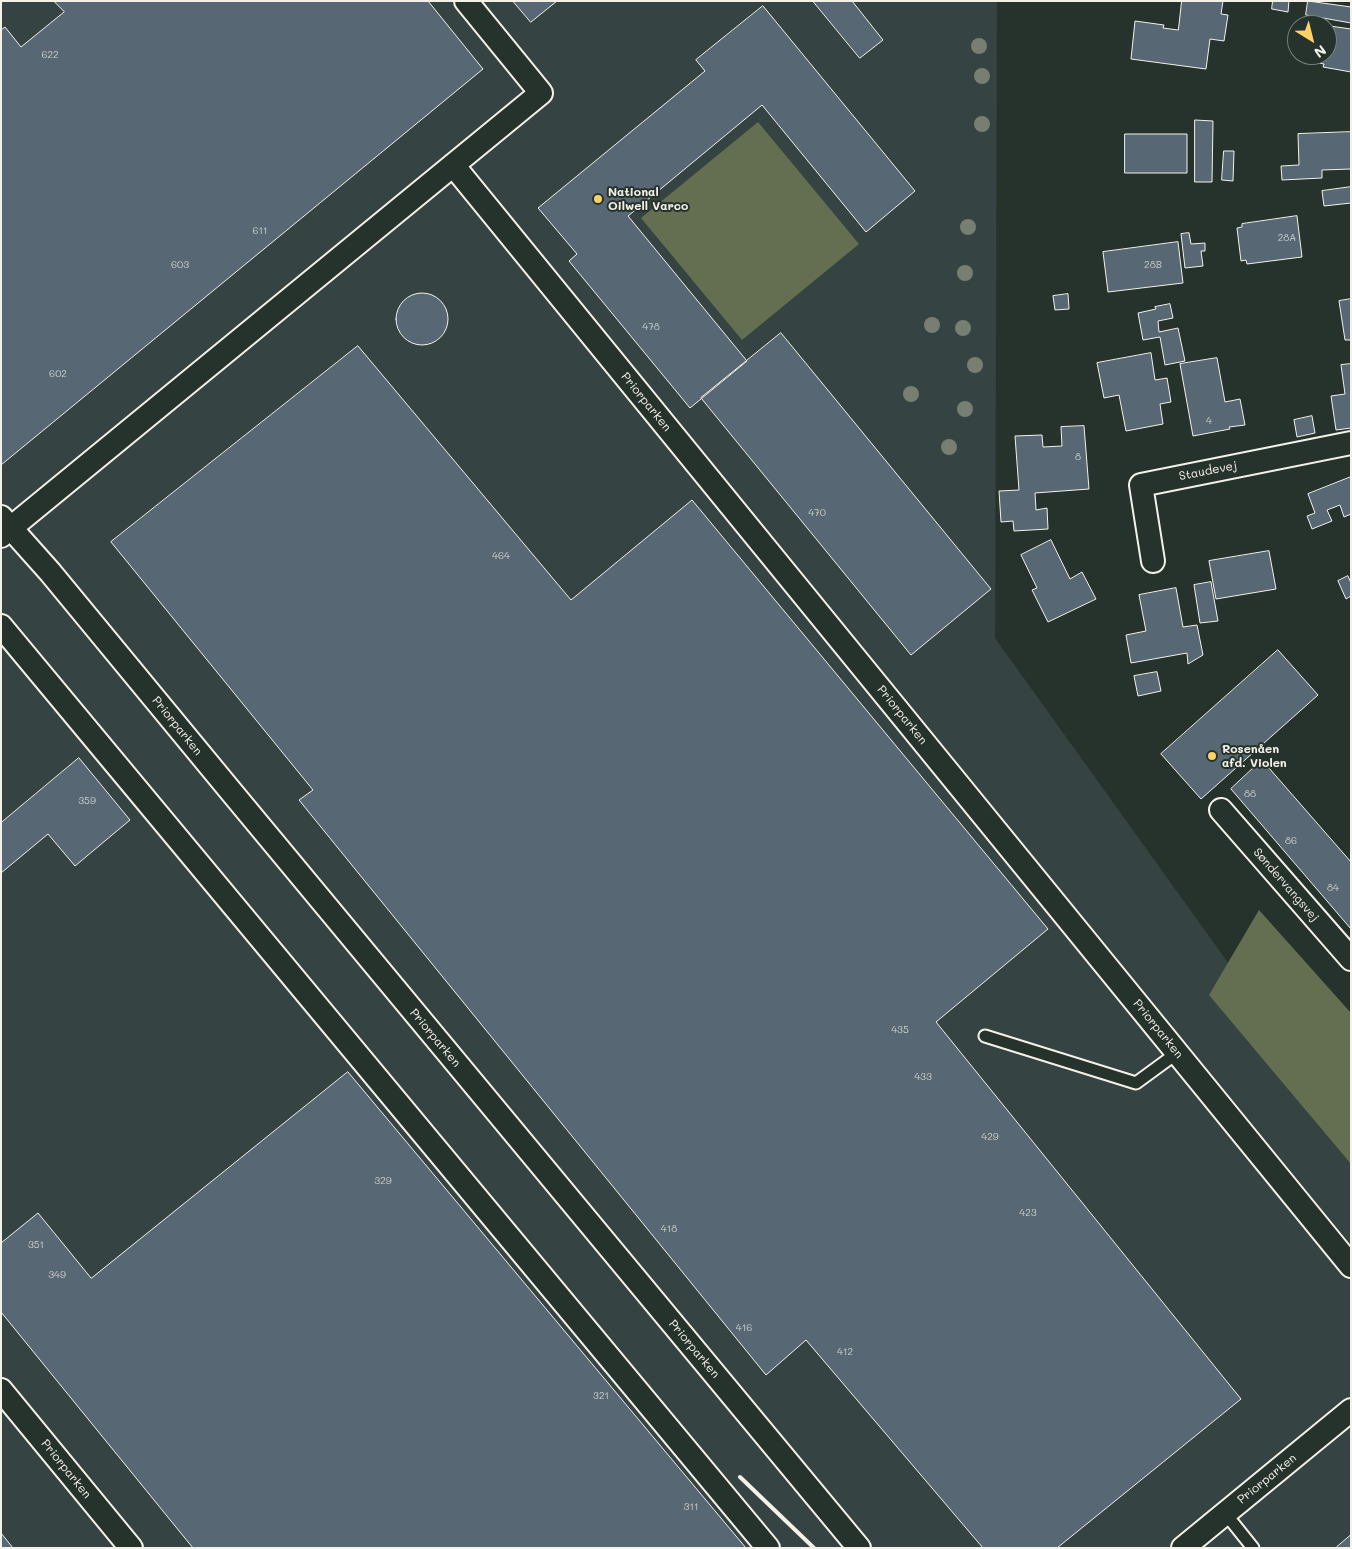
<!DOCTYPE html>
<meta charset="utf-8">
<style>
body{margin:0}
#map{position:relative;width:1352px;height:1549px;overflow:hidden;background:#26332d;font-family:Mali,sans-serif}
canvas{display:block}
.frame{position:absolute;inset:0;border:2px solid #f4f1e8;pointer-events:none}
.north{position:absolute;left:1287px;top:15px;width:50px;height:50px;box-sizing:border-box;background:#26332d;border:1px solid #787f78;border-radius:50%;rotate:144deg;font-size:14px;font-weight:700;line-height:20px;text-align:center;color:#f4f1e8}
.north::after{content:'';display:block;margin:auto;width:18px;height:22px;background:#ffd166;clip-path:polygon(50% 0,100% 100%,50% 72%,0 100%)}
</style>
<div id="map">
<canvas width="1352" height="1549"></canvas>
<div class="frame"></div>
<div class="north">N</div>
</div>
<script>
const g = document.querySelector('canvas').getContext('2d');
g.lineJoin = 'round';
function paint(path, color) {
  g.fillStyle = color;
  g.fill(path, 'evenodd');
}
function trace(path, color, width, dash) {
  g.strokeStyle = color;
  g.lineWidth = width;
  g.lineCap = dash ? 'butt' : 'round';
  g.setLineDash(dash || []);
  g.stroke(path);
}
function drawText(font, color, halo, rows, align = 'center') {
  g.font = font + ' Mali,sans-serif';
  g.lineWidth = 4;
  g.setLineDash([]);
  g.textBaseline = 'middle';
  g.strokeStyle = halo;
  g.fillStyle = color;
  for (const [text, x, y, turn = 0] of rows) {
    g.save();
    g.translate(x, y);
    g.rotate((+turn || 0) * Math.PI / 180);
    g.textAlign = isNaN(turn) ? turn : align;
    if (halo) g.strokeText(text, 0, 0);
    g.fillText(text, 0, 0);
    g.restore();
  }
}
paint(new Path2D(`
 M1,1H997L995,638L1351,1134V1548H1Z`), '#354342');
paint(new Path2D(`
 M758,122L859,244L742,340L641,218Z
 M1259,910L1351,1013V1164L1209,995Z`), '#636f50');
const building = new Path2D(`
 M54,1H428L483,69L1,465V30L5,27L21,47L64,12Z
 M513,1H557L531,22Z
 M813,1H852L883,40L860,58Z
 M1182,1H1223L1221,14L1228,15L1224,41L1210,39L1206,69L1131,59L1135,21L1164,25L1163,28L1178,30Z
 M1273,1H1289L1288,12L1272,9Z
 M1308,1L1351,7V23L1306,15Z
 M763,6L915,191L866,232L762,105L628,216L747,361L690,408L569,261L577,254L538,208L705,71L696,60Z
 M1330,26L1351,29V72L1323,67L1324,64L1313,62L1314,55H1327V28H1330Z
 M1195,120L1213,121L1212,182H1195Z
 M1351,132V169L1322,170V178L1282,180L1281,166L1299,165L1298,134Z
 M1125,134H1187V173H1125Z
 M1224,151H1234L1233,181L1222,180Z
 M1351,187V203L1324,206L1322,191Z
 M1297,216L1302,257L1247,264L1246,260L1241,261L1237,228L1242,227V224Z
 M1189,233L1191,244L1205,243V251H1201L1203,266L1185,268L1181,234Z
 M1178,242L1183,283L1108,292L1103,252Z
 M396 319a26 26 0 1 1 52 0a26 26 0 1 1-52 0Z
 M1068,294L1069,309L1055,310L1053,296Z
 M1351,299V340H1345L1339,301Z
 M1170,304L1173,318L1158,321L1159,332L1178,328L1185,361L1165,365L1160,337L1143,340L1138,313L1156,309L1155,307Z
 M781,333L991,589L911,655L701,398Z
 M358,346L571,600L692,500L1048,929L936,1022L1241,1399L1057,1548H983L806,1340L766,1375L299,800L313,790L111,542Z
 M1151,353L1155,380L1167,378L1171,402L1160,404L1163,424L1126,431L1119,395L1104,398L1097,363Z
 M1217,358L1225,402L1240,399L1245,425L1229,427L1230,429L1193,436L1180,364Z
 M1351,364V428L1336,430L1331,396L1345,394L1341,365Z
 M1312,416L1315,433L1297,437L1294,420Z
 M1084,426L1089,489L1035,493L1036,510L1047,508L1048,529L1014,531L1013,521L1001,522L999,491L1019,490L1015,436L1042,435L1043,447L1062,446L1061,427Z
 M1351,477V514L1344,517L1340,505L1327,510L1332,521L1312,529L1307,516L1315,513L1308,494Z
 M1051,540L1070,579L1082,572L1096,599L1048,622L1032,590L1037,588L1021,555Z
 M1269,551L1276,589L1216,599L1209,561Z
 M1348,576L1351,583V596L1346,599L1338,581Z
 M1211,582L1218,621L1200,623L1194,585Z
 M1176,588L1183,627L1197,625L1203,655L1188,664L1187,653L1131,663L1126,635L1146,631L1139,595Z
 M1278,650L1318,695L1201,799L1161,754Z
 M1157,672L1161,691L1138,696L1134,676Z
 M79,758L130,820L75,866L48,834L1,873V823Z
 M1262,760L1351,862V929L1231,789Z
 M348,1072L746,1548H193L1,1312V1243L38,1213L91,1278Z
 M1,1533L13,1548H1Z
 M1351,1535V1548H1338L1337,1547Z`);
paint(building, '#576874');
trace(building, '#f4f1e8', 1);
const service = new Path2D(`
 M985,1036L1136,1083L1177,1053
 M1225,1513L1253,1548`);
const minor = new Path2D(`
 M453,165L1351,1266
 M1,517L50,572L229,789L859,1548
 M1,536L541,93L466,1
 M1153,561L1141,485L1351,443
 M1,626L768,1548
 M1221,810L1351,959
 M1,1390L131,1548
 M1183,1548L1351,1410`);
trace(service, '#f4f1e8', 15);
trace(minor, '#f4f1e8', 26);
trace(service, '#26332d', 11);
trace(minor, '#26332d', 22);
trace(new Path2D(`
 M740,1477L814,1548`), '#f4f1e8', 4);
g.fillStyle = '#777f72';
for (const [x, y] of [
 [979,46],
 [982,76],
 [982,124],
 [968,227],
 [965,273],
 [932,325],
 [963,328],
 [975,365],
 [911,394],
 [965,409],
 [949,447]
]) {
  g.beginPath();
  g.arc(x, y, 8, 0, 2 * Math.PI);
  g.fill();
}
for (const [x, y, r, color] of [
 [598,199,5,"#ffd166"],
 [1212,756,5,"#ffd166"]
]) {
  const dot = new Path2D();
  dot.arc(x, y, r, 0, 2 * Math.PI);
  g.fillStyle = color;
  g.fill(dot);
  trace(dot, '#26332d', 2);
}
drawText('10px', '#cdcfcb', null, [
 ["622",50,55],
 ["611",260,231],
 ["28A",1287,238],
 ["603",180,265],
 ["28B",1153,265],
 ["478",651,327],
 ["602",58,374],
 ["4",1209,421],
 ["8",1078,457],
 ["470",817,513],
 ["464",501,556],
 ["88",1250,794],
 ["359",87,801],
 ["86",1291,841],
 ["84",1333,888],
 ["435",900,1030],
 ["433",923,1077],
 ["429",990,1137],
 ["329",383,1181],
 ["423",1028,1213],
 ["418",669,1229],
 ["351",36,1245],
 ["349",57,1275],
 ["416",744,1328],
 ["412",845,1352],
 ["321",601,1396],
 ["311",691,1507]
]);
drawText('bold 12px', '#f4f1e8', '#26332d', [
 ["National",608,192],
 ["Oilwell Varco",608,206],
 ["Rosenåen",1222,749],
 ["afd. Violen",1222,763]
], 'left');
drawText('12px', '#f4f1e8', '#26332d', [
 ["Priorparken",646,402,51],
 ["Staudevej",1208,471,-11],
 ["Priorparken",902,715,51],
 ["Priorparken",177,726,51],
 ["Søndervangsvej",1286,885,49],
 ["Priorparken",1158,1029,51],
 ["Priorparken",435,1038,50],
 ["Priorparken",694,1349,50],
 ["Priorparken",66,1469,51],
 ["Priorparken",1267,1479,-39]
]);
</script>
